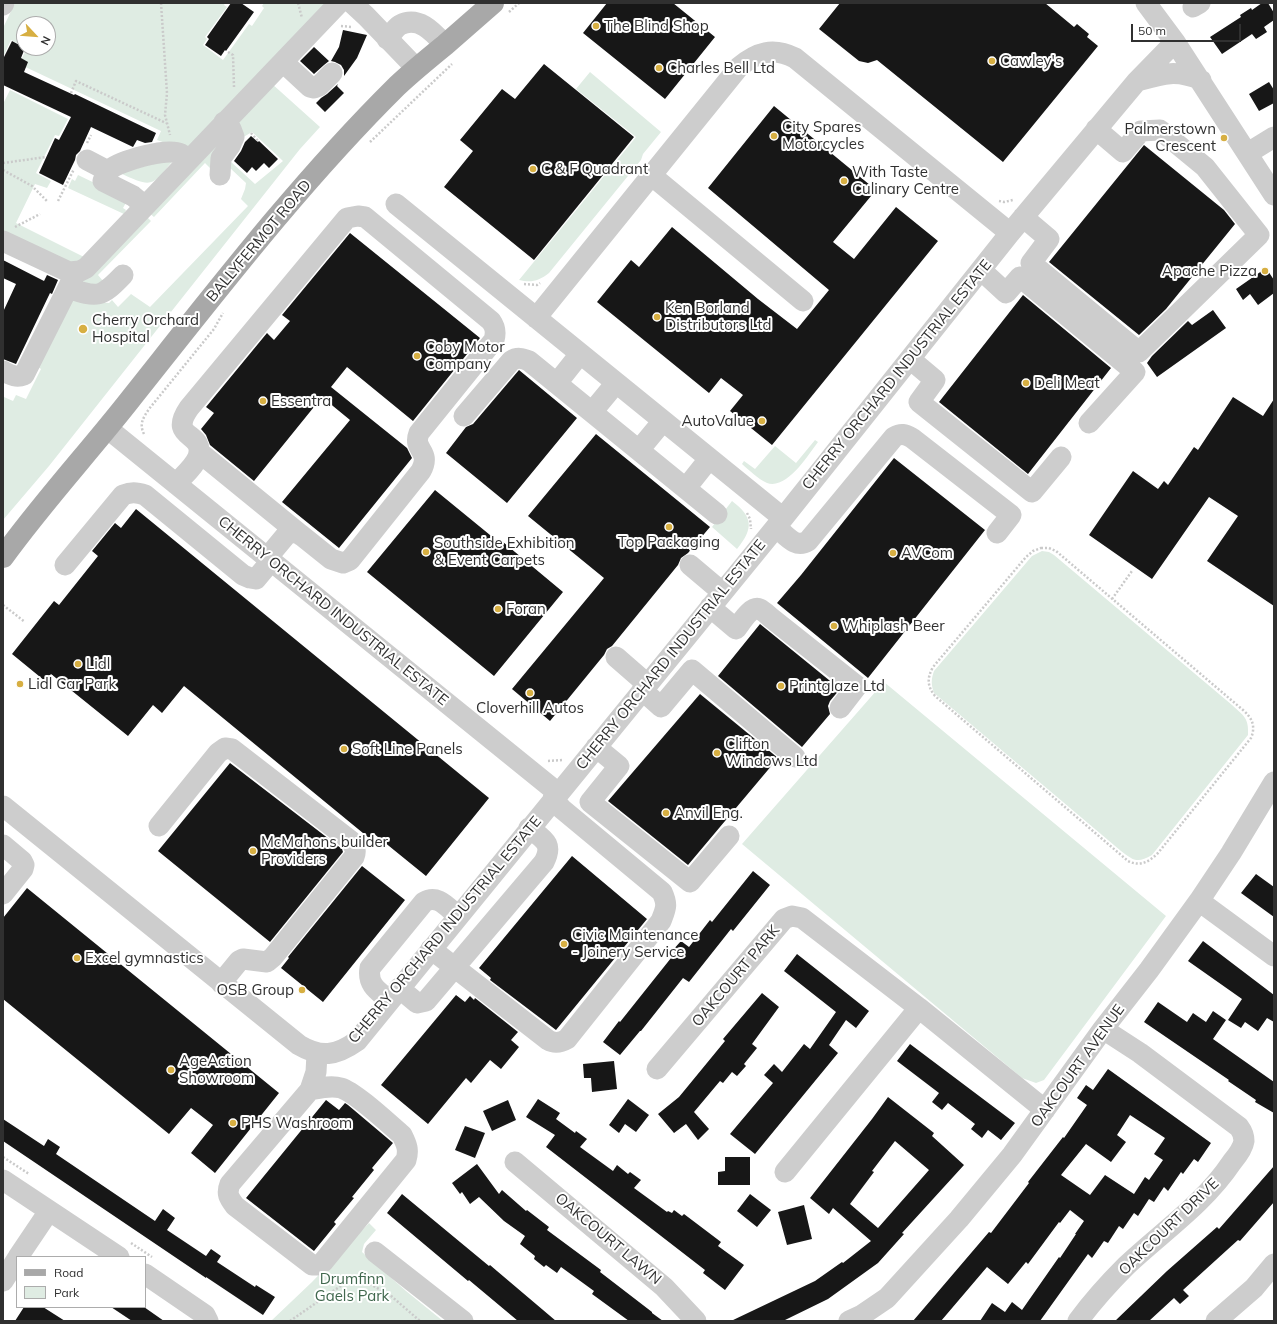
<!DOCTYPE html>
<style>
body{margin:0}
#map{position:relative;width:1277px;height:1324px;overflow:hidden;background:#fff;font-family:Mulish,sans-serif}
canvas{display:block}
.frame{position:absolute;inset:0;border:4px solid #303030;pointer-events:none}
.legend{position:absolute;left:16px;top:1256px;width:130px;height:52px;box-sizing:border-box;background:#fff;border:1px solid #acacac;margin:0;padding:5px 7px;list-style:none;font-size:12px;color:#303030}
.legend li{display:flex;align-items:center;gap:8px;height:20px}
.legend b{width:20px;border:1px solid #acacac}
.north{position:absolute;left:16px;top:16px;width:40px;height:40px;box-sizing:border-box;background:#fff;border:1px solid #acacac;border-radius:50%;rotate:116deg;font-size:11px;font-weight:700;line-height:16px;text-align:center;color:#303030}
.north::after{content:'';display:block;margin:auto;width:14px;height:18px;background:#d7af42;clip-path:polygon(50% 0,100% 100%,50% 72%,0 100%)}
.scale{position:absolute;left:1131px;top:24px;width:110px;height:18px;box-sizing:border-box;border:2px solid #303030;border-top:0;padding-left:5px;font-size:12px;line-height:14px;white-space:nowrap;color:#303030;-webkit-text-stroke:3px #fff;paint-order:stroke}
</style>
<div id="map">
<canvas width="1277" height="1324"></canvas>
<div class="frame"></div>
<ul class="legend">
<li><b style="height:5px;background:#a8a8a8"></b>Road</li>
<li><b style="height:11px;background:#dfece3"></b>Park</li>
</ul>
<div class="north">N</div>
<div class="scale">50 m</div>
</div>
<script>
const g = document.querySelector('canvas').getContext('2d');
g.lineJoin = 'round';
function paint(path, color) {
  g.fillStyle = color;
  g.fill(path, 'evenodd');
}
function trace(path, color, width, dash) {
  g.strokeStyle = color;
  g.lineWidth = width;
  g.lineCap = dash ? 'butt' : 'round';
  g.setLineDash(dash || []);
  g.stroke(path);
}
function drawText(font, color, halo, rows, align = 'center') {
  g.font = font + ' Mulish,sans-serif';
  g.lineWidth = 4;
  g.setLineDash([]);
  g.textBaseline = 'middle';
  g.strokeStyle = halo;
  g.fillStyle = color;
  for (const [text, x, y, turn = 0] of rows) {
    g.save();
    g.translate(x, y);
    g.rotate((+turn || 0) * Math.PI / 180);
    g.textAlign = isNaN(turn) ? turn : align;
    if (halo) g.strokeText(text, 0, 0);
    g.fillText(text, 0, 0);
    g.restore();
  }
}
paint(new Path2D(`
 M15,3H225L224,5L227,7L205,37L207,39L203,45L223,60L249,24L252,26L264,8L262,6L264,3H330L190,147L168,144L157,140L161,131L19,64L27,48H48V24H24V47L11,40L3,57V28Z
 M590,72L661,132L643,154L641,160L549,273C539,281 531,283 519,280L636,137L576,89Z
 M271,83L320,127L300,149L49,466L3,520V399L4,397L13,401L16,395L26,399L41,369L35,365L72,300L109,303L112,300L118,307L131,294L150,307L248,206L241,199L245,189L246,183L230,168V161L255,184L283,161L252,132L240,139L235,127Z
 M10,90L68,119L59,136L55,135L36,173L51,181L47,188L35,184L16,223L84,257L75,266L3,235V104Z
 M224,133L211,169L205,163L154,217L148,212Z
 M175,158C152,186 154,189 120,173Z
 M78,175L128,199L123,208L126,210L124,214L68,188L72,179L75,181Z
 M145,215L151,221L98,275L103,281L96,286L83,282L81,281Z
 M815,440L818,442C808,455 787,490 767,483C758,479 749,470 742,464L744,461L755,469L775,446L796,463Z
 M732,501C753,517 754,528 737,549L712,527Z
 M1042,551L1049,552L1054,555L1232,705C1244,716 1249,718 1248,735L1152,855C1137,864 1133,860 1121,851L934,693C931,685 931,679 934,671L1032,556Z
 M884,682L1166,916L1044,1080L1036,1083L1022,1078L742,844Z
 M369,1223L376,1230L364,1244L362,1252L406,1291L443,1321H271L312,1282Z`), '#dfece3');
paint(new Path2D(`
 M231,3H241L254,12L226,51L225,50L221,56L205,45L209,39L207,37Z
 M607,3H673L715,37L665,99L583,33Z
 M840,3H1045L1074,27L1077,24L1089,34L1087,37L1098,46L1003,162L877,60L868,63L859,61L819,29Z
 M1262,3H1268L1274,13V20L1264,27L1267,32L1256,39L1252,34L1222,54L1210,37L1241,17L1240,15L1251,8L1252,10Z
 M343,30L367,35L357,58L344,76V70L341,65L335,62L331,61L339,47Z
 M12,41L25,48L21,58L28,62L24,72L74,95L75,94L156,133L152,142L145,143L137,140L133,147L91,127L80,151L76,155L75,160L63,185L39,173L55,138L59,140L71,117L3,85V59Z
 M314,47L329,61L324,65L314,74L300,61Z
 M544,64L634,137L534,260L444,187L473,151L460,140L502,89L515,99Z
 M1269,82L1274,90V103L1259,111L1249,94Z
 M338,84L337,86L344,93L325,112L316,103L321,98L327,94Z
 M774,106L876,190L833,242L854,259L896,207L938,241L772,445L730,411L743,395L721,378L709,393L597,302L631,260L639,267L672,227L758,299L797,329L829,290L708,188Z
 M251,136L258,142L259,141L278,159L269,168L264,163L256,171L252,167L247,173L234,161L241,151L245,142Z
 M1144,145L1224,210L1235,224L1166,309L1139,335L1049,262Z
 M350,233L480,338L413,421L347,367L331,387L407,448L412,458L339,548L282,502L350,420L322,397L254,481L210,445L206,435L201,429L214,413L206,407L267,333L274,340L290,321L282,315Z
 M3,260L44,281L47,275L58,280L52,294L50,293L16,364L3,359V312L16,284L3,278Z
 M1266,268L1274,280V293L1258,305L1250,294L1243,300L1236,289Z
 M1023,295L1111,368L1028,474L939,402Z
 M1213,310L1226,328L1157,377L1147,363L1152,356L1188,321L1192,325Z
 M519,370L577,418L507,503L446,453L466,427L473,424Z
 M1233,397L1263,416L1274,399V606L1207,561L1238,516L1209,497L1152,579L1089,535L1133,471L1158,489L1164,481L1168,485L1194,447L1198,450Z
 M596,434L710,527L688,553L681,558L678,565L612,646L607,649L604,655L550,721L512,689L604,578L528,516Z
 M894,458L985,530L868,678L777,603L801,575Z
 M435,490L501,544L503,542L563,592L494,676L367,572Z
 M136,509L489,798L426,876L373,833L369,838L184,686L162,713L153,705L128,736L51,674L45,681L12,654L54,601L59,605L98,556L92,551L115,523L121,528Z
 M760,624L840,689L830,701L828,706L830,714L802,747L718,676Z
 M700,694L778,758L688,865L608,801Z
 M230,763L342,849L343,852L270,942L158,851Z
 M572,856L647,919L556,1030L490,980L491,978L479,968Z
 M362,866L405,900L323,1002L281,968L289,958L288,957Z
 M753,871L770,885L733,931L731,929L689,982L683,978L641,1031H640L620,1055L603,1042L619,1021L620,1022L675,953L672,951L681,941L689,947L710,920L712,922Z
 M1256,874L1274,887V917L1241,893Z
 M27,888L279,1093L215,1173L191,1153L213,1125L191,1108L169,1134L3,999V918Z
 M1203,941L1274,995V1022L1267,1018L1258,1031L1245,1022L1241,1028L1228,1020L1242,999L1188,961Z
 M797,954L869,1011L856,1028L846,1020L829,1045L838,1053L755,1154L730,1134L773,1083L764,1075L774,1064L782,1072L804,1044L810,1049L836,1012L784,971Z
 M762,993L779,1007L752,1044L757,1048L744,1064L746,1066L737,1076L732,1072L723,1083L720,1081L694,1112L709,1129L698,1140L686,1124L674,1133L658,1114L679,1097L725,1041L723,1039Z
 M456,995L465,1002L470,996L474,1000L475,998L518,1032L511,1040L519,1047L501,1069L490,1060L471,1083L466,1078L428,1124L381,1085Z
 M1158,1002L1187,1022L1193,1013L1206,1022L1213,1011L1226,1020L1213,1039L1274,1082V1113L1255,1102L1256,1100L1228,1081L1229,1080L1144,1022Z
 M910,1044L1015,1123L1001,1140L988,1130L982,1138L971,1129L975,1124L948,1103L942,1110L932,1102L939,1093L897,1061Z
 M614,1061L617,1089L592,1092L591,1078H584L583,1064Z
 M1108,1069L1211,1143L1198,1162L1194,1159L1183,1174L1181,1172L1168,1191L1164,1187L1154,1202L1149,1199L1138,1216L1134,1213L1123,1229L1119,1226L1108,1243L1104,1241L1092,1258L1088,1254L1040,1321H980L992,1303L1005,1312L1012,1302L1022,1310L1059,1257L1060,1258L1076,1234H1075L1084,1221L1070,1210L1060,1223L1059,1222L1028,1264L1026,1262L1008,1284L987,1267L941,1321H913L989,1232L991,1233L1029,1183L1028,1182L1063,1137L1064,1138L1087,1105L1077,1098L1086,1085L1093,1090ZM1130,1115L1165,1138L1154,1154L1163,1160L1149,1180L1145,1177L1134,1194L1105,1175L1090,1195L1061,1175L1086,1144L1111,1162L1126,1142L1117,1135Z
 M888,1097L934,1133L932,1136L964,1165L902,1233L904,1234L878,1263L828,1299L783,1321H731L815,1281L842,1262L843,1263L871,1241L833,1208L829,1214L810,1198L872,1119ZM895,1141L929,1170L878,1228L850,1204L874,1172L872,1171Z
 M538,1099L560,1113L556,1119L575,1133L576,1131L587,1139L580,1147L613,1171L617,1165L628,1174L630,1172L641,1180L634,1188L667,1212L668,1211L672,1213L674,1210L682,1216L684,1214L721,1242L718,1246L744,1265L725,1290L703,1273L705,1270L546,1147L555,1135L526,1117Z
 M628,1099L649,1115L636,1132L625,1124L619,1133L609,1125Z
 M326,1100L339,1110L345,1103L348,1105L393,1143L372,1168L374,1170L352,1197L354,1198L334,1222L336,1224L314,1251L246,1198Z
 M508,1100L516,1120L492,1131L483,1111Z
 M3,1119L44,1146L48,1139L60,1147L56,1154L155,1221L163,1209L175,1218L167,1230L206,1256L211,1249L221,1256L217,1262L255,1287L256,1285L275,1297L263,1315L206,1277V1278L3,1141Z
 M465,1126L485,1133L475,1158L455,1150Z
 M725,1157H750V1185H718V1172L725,1171Z
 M477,1164L499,1194L502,1190L526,1211L527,1210L549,1227L547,1230L601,1270L600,1272L652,1312V1313L663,1321H629L592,1294L594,1291L561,1267L557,1273L546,1265L544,1267L534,1259L535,1256L520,1244L525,1236L504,1221L479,1197L470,1204L462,1192L460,1194L452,1183Z
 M1274,1166V1202L1240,1241L1238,1240L1183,1290L1189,1296L1180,1304L1174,1298L1149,1321H1115L1167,1271L1217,1227L1219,1229Z
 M402,1194L489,1266L490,1265L497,1271L556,1321H518L469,1280L468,1281L387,1213Z
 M750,1194L771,1210L757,1227L737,1211Z
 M804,1205L812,1239L787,1245L778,1212Z
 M24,1307H43L65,1321H15Z
 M111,1307H144L164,1321H132Z`), '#171717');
trace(new Path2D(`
 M161,3L167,93L165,115L170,135
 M298,3L302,18
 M509,12L519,3
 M341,26L352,27
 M228,52L233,55L234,87
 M71,93L76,81L166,123
 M251,133L258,141
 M370,142L452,64
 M87,143L91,135
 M3,163L46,157
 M3,170L32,186L47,201
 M58,201L74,169
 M999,201L1004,202L1013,200
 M15,227L40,214
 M524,284L537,285L540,283
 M144,434C139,424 143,418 149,409L214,329L223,313
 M747,513L750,519L751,529
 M1041,548H1049L1056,551L1243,710C1252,718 1256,726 1251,738L1158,853C1149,862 1140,867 1128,861L935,696C927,686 927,678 933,667L1026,557L1033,551Z
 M1112,599L1132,571
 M3,605L25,622
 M548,761L563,760
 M3,1157L29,1174
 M131,1243L152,1257
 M290,1321L355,1276L390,1295L420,1321`), '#cacaca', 2.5, [2, 2]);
trace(new Path2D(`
 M352,3L366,16L416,68
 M1146,3L1175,42L1274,195
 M3,5L4,3
 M1193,7L1200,3
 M387,39C391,35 395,28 400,25C419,15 434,33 445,45
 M283,62L310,87L314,88L319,86L332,73
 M1138,81C1162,74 1176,69 1201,80
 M1248,153L1274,137
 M87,160L108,171
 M220,175L221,158L230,146L234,137L231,129L224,122
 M651,175L803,301
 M396,204L783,518
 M145,206L133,196L103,181C104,178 106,172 109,170C120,161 167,147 181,154C183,155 186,158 188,159
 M1023,217L1049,239L1031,263L1139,352L1259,235L1205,167L1160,130L1141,131L1123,152L1096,129
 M3,241L69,272L80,271L86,268L339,3
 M981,270L1006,293L1020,277L1135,372L1089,423
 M68,288C98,298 101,298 123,275
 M536,318L739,67C757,52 773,47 795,58L1010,233
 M910,359L935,380L919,402L1032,492L1061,457
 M3,371C11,375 16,378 24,375L76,272
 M557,383L580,354
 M592,412L616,383
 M464,416L511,361C517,357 522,358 529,361L717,514
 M107,428L558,793
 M639,450L663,421
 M199,452L302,536
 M176,484C183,476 194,467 198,457C206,431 167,440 189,408L347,218L358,216L365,217L491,321C496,328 496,333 494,340L419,433C412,451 432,450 421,471L350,560L343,563L331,559L301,535L295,532L287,534L267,558
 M686,488L709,459
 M776,527C786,535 795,549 808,541L894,437C901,433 905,434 912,438L1011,515L997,533
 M65,565L123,495C131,492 136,492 145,495L243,575L250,578L256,579L271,561
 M690,565L722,592
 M710,607L736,629C741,623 751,605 760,609C763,611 767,614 770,617L857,686L840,708
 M616,657L647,684
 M642,690L661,707L692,670L795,757
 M596,747L619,766L590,802L690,882L729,836
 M3,806L299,1045C321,1058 336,1056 357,1041L776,527L1010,233L1137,81L1175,42
 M159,826L218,753L225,748L232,749L351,841C354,847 357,850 354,857L273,957L267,962L243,959L239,961L221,983
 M3,845L22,861L24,865L23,869L3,894
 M1199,901L1274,956
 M431,949L548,1040C555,1044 560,1043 567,1039L661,921C666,908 668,905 662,892L562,809L553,799
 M399,988L417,1003L426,1001L544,862C554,843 543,839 529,828
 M389,1000C378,991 367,985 370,968L424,902C438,894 447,907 458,916
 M657,1069L784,919L792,916L802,918L919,1008L1045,1110
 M310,1090C320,1088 331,1085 341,1088C355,1092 389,1124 402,1135C407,1145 409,1150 406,1160L323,1262L318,1265H312L235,1206C229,1198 226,1194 230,1184L310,1090L316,1072L317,1054
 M515,1162L664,1287L696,1321
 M785,1172L919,1008
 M3,1180L119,1257
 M375,1252L463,1321
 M18,1257L49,1211
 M145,1274L205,1315L208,1321
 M3,1281L17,1259
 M849,1321L862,1315L887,1298L959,1219L1012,1155L1103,1029L1149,970L1199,901L1231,853L1274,782
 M1078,1321C1092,1302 1109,1283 1126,1266C1162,1232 1204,1204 1232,1162C1237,1156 1243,1148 1244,1141C1244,1135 1242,1131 1239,1127L1140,1053L1103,1029
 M1216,1321L1254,1288L1274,1264`), '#cdcdcd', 21);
trace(new Path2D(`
 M3,557C42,503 88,453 129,401C215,293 299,183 397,86C413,71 429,58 445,45C461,31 477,17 493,3`), '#a8a8a8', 22);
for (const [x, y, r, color] of [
 [596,26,4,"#d7af42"],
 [992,61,4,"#d7af42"],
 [659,68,4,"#d7af42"],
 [774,136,4,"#d7af42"],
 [1224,138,4,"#d7af42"],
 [533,169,4,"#d7af42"],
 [844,181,4,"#d7af42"],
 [1265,271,4,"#d7af42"],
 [657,317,4,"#d7af42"],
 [83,329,5,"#d7af42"],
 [417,356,4,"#d7af42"],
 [1026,383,4,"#d7af42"],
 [263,401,4,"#d7af42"],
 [762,421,4,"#d7af42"],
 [669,527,4,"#d7af42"],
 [426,552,4,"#d7af42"],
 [893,553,4,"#d7af42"],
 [498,609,4,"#d7af42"],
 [834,626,4,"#d7af42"],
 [78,664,4,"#d7af42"],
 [20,684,4,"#d7af42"],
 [781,686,4,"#d7af42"],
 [530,693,4,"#d7af42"],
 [344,749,4,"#d7af42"],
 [717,753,4,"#d7af42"],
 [666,813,4,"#d7af42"],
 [253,851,4,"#d7af42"],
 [564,944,4,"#d7af42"],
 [77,958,4,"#d7af42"],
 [302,990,4,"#d7af42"],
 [171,1070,4,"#d7af42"],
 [233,1123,4,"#d7af42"]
]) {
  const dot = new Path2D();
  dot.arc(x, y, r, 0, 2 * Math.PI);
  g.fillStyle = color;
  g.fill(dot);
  trace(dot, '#fff', 1.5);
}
drawText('15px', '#303030', '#fff', [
 ["The Blind Shop",604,26],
 ["Cawley's",1000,61],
 ["Charles Bell Ltd",667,68],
 ["City Spares",782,127],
 ["Motorcycles",782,144],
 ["Palmerstown",1216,129,"right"],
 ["Crescent",1216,146,"right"],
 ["C & F Quadrant",541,169],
 ["With Taste",852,172],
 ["Culinary Centre",852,189],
 ["Apache Pizza",1257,271,"right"],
 ["Ken Borland",665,308],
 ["Distributors Ltd",665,325],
 ["Cherry Orchard",92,320],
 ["Hospital",92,337],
 ["Coby Motor",425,347],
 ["Company",425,364],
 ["Deli Meat",1034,383],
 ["Essentra",271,401],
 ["AutoValue",754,421,"right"],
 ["Top Packaging",669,542,"center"],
 ["Southside Exhibition",434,543],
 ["& Event Carpets",434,560],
 ["AVCom",901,553],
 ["Foran",506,609],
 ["Whiplash Beer",842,626],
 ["Lidl",86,664],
 ["Lidl Car Park",28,684],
 ["Printglaze Ltd",789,686],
 ["Cloverhill Autos",530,708,"center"],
 ["Clifton",725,744],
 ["Windows Ltd",725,761],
 ["Soft Line Panels",352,749],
 ["Anvil Eng.",674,813],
 ["McMahons builder",261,842],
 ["Providers",261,859],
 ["Civic Maintenance",572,935],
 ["- Joinery Service",572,952],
 ["Excel gymnastics",85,958],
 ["OSB Group",294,990,"right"],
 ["AgeAction",179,1061],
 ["Showroom",179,1078],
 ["PHS Washroom",241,1123]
], 'left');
drawText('15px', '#303030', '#fff', [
 ["BALLYFERMOT ROAD",259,241,-50],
 ["CHERRY ORCHARD INDUSTRIAL ESTATE",897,375,-51],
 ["CHERRY ORCHARD INDUSTRIAL ESTATE",333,611,39],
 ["CHERRY ORCHARD INDUSTRIAL ESTATE",671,655,-51],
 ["CHERRY ORCHARD INDUSTRIAL ESTATE",445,930,-50],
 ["OAKCOURT PARK",736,976,-50],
 ["OAKCOURT AVENUE",1078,1066,-54],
 ["OAKCOURT DRIVE",1169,1227,-44],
 ["OAKCOURT LAWN",608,1239,40]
]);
drawText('15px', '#41684e', '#fff', [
 ["Drumfinn",352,1279],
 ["Gaels Park",352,1296]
]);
</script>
